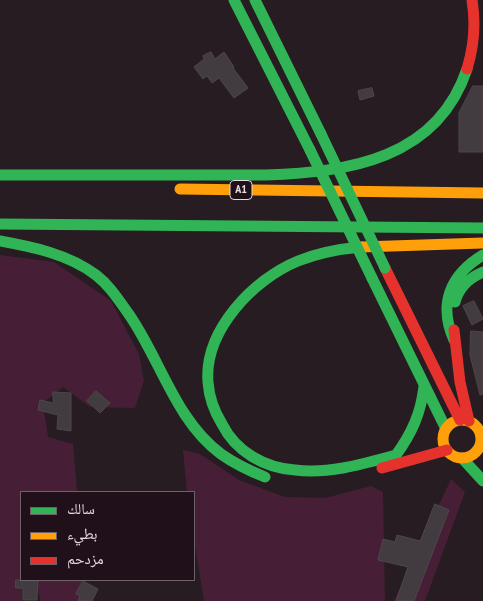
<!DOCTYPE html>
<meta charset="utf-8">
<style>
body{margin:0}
#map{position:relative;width:483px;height:601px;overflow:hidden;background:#261c21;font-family:"PT Sans Narrow","Noto Naskh Arabic",sans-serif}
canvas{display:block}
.legend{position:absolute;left:20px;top:491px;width:175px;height:90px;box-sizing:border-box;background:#1f1019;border:1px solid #6f6169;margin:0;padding:6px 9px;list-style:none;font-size:15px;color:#e6dbe1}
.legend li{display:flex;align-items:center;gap:10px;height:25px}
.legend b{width:25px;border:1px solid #6f6169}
</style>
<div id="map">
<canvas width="483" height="601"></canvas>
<ul class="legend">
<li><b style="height:6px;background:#30b455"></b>سالك</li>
<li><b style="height:6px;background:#ff9f0a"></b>بطيء</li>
<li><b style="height:6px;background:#e5322d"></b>مزدحم</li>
</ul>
</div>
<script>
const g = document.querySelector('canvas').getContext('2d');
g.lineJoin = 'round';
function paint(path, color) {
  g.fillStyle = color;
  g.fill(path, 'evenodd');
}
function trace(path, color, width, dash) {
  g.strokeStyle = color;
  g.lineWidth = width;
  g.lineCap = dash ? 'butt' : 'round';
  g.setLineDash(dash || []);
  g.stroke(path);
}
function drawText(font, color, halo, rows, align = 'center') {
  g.font = font + ' "PT Sans Narrow",sans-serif';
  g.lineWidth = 4.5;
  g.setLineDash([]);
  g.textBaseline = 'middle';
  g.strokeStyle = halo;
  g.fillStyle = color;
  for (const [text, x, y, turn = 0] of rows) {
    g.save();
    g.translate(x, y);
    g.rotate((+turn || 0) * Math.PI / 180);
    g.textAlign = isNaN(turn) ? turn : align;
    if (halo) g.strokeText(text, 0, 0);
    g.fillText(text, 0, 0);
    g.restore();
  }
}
paint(new Path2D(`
 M0,255L54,262L111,301L139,354L144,381L135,408L90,407L63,387L43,403L48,437L73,444L77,492H21V580H82L79,601H40L38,587H22V601H0Z
 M183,450L200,454L239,480L285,497L325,498L371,486L383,492L385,601H204L194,540V492H187Z
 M451,479L465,492L425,601H394Z`), '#461f36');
const building = new Path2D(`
 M211,52L215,59L224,52L234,67L233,68L248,88L234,98L219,78L212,83L207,76L203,79L194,67L204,59L203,56Z
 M473,86H483V152H459V113Z
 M372,88L374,96L360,100L358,91Z
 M474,301L483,319L472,325L463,306Z
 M471,331L483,332V394L480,395L470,355Z
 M96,391L110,403L100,413L87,401Z
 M53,392L71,393V431L57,429L58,415L38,410L40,400L53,403Z
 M435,504L449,510L414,601H396L408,567L378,560L383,539L395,542L397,535L420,541Z
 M16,580L38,581L37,600H23V588H16Z
 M83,581L98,589L92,601H78L80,596L76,594Z`);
paint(building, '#423b3f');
trace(building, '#4f464a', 1);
trace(new Path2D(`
 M481,435H483`), '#5b4c54', 11);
trace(new Path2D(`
 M234,0L310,150
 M255,0L321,134
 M0,175H266C349,172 437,159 467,69
 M0,224L483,228
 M0,241C33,247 68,254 96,275C109,285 118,299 128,313C160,358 175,420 221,454C235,464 250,471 265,477
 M361,247C339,249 318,253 298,261C254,279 204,330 208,382C209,397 214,411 222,424C236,452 265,468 295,470C330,474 363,464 396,455C412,433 421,413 424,386
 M372,278L446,429
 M455,302C459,287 469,278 483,272
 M454,340C438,304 450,275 483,255
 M462,458L483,481`), '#30b455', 11);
trace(new Path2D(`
 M180,189L483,193
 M361,247L483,243
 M443 439a19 19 0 1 1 38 0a19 19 0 1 1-38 0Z`), '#ff9f0a', 11);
trace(new Path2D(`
 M467,69C474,46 476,24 472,0
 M385,268L460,420
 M454,330L460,382L469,421
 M382,468L447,450`), '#e5322d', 11);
trace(new Path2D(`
 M321,134L385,268
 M310,150L372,278`), '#30b455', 11);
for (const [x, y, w] of [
 [241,190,22]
]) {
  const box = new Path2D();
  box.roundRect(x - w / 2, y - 9.5, w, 19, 4);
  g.fillStyle = '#1f1019';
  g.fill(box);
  trace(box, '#e6dbe1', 1);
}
drawText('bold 12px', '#e6dbe1', null, [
 ["A1",241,190]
]);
</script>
